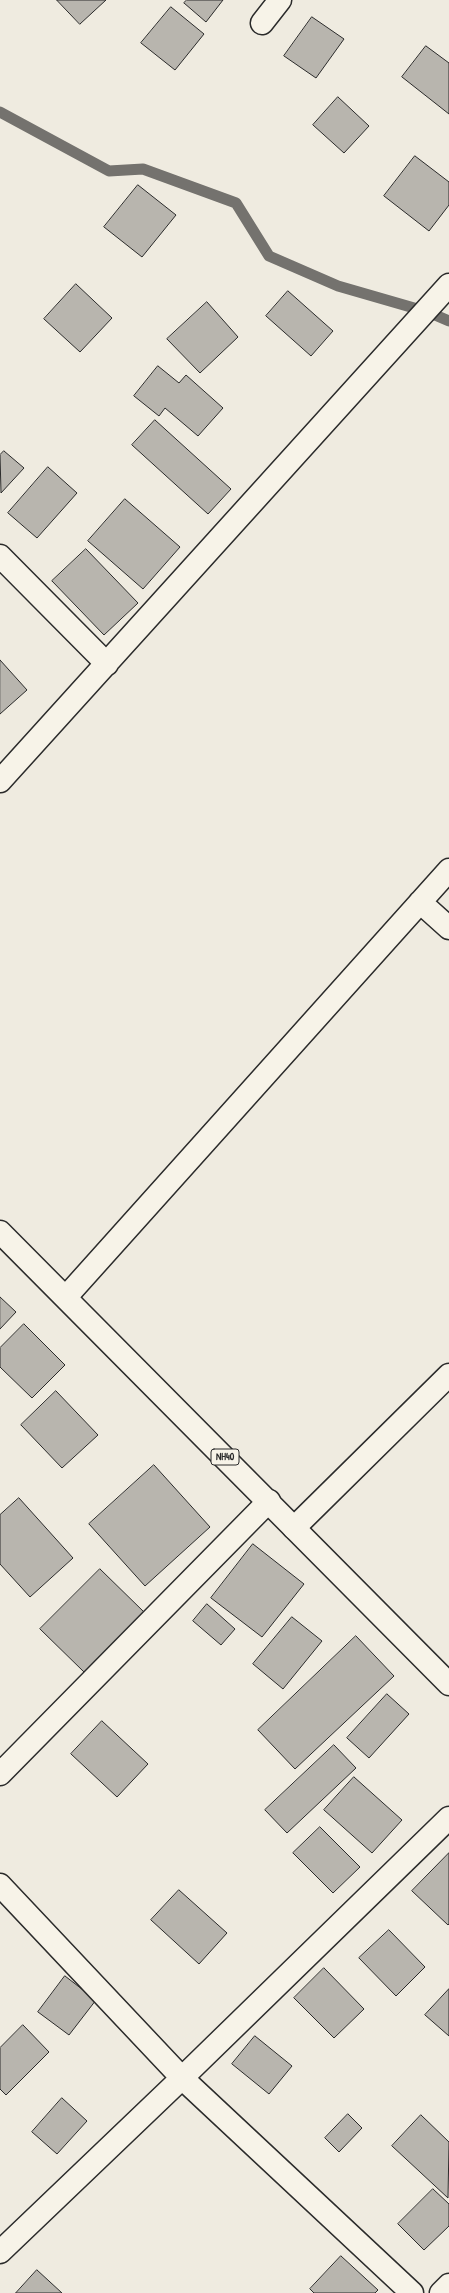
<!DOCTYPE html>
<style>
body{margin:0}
canvas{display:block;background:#efebe0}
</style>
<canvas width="449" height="2293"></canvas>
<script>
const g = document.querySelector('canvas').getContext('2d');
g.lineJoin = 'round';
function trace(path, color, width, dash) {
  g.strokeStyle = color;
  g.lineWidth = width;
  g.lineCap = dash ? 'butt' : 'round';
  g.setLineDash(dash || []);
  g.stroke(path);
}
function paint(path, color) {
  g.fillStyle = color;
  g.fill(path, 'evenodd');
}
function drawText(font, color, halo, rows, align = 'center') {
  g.font = font + ' "Patrick Hand",sans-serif';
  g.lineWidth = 4;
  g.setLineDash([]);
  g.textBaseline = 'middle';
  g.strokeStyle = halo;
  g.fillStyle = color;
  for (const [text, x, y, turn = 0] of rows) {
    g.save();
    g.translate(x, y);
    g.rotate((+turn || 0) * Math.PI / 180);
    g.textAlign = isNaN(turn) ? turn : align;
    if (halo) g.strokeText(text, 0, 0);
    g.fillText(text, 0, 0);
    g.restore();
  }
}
trace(new Path2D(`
 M0,112L109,171L143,169L236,203L269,256L338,286L428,312L449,321`), '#74726e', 11);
const building = new Path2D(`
 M57,0H106L80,24Z
 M187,0H223L206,22L184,3Z
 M171,7L204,34L175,70L141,43Z
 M312,17L344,39L316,78L284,56Z
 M426,46L449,63V114L402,77Z
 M338,97L369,126L344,153L313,125Z
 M415,156L449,182V205L429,231L384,196Z
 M138,185L176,215L142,257L104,227Z
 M76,284L112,318L80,352L44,319Z
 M288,291L333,331L311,356L266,316Z
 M207,302L238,337L200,373L167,339Z
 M158,366L179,383L186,375L223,408L198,436L165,408L159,416L134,396Z
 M155,420L231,489L208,514L132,445Z
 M4,451L24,468L1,493L0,455Z
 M48,467L77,493L37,538L8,513Z
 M125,499L180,547L143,589L88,541Z
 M86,549L138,603L104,635L52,581Z
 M0,660L27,690L0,714Z
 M0,1297L16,1312L0,1329Z
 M24,1324L65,1365L32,1398L0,1367V1348Z
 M56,1391L98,1435L62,1468L21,1425Z
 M154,1465L210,1527L145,1586L89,1524Z
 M19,1498L73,1558L30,1597L0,1564V1515Z
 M253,1544L304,1584L262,1637L211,1598Z
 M100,1569L144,1612L84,1672L40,1629Z
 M207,1604L235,1629L221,1645L193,1621Z
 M292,1617L322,1641L283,1689L253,1664Z
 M356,1636L394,1676L295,1769L258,1730Z
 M387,1694L409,1714L369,1758L347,1738Z
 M102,1721L148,1764L117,1797L71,1754Z
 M334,1745L356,1768L287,1833L265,1810Z
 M354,1777L402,1820L372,1853L324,1810Z
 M320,1827L360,1867L333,1893L293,1853Z
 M449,1853V1924L448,1925L412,1891Z
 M179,1890L227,1933L199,1964L151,1920Z
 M389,1930L425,1967L396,1996L359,1958Z
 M324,1968L364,2009L334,2038L294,1998Z
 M65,1976L96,2000L69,2035L38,2012Z
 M449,1989V2036L425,2015Z
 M23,2025L49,2052L6,2095L0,2089V2048Z
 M255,2036L292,2066L269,2094L232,2064Z
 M62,2098L87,2121L57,2154L32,2132Z
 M348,2114L362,2128L339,2152L325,2138Z
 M421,2115L449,2142L448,2198L392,2146Z
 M433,2189L449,2204V2226L424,2250L398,2224Z
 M341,2256L378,2290L375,2293H314L310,2289Z
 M37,2270L62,2293H16Z`);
paint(building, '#b8b5ae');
trace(building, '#2b2b2b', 1);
const minor = new Path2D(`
 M262,23L280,0
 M0,556L107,664
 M0,781L449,285
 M420,902L449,928
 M66,1297L449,870
 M294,1528L449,1375
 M0,1774L269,1501
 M0,1885L182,2078L412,2293
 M0,2252L182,2078L449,1818
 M441,2293L449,2285`);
const trunk = new Path2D(`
 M0,1232L449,1684`);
trace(minor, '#2b2b2b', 25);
trace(trunk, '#2b2b2b', 25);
trace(minor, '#f7f3e8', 22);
trace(trunk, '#f7f3e8', 22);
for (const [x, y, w] of [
 [225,1457,28]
]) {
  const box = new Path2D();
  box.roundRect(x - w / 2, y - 8, w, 16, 3);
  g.fillStyle = '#f7f3e8';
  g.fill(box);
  trace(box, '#2b2b2b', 1);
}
drawText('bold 10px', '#2b2b2b', null, [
 ["NH40",225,1457]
]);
</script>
